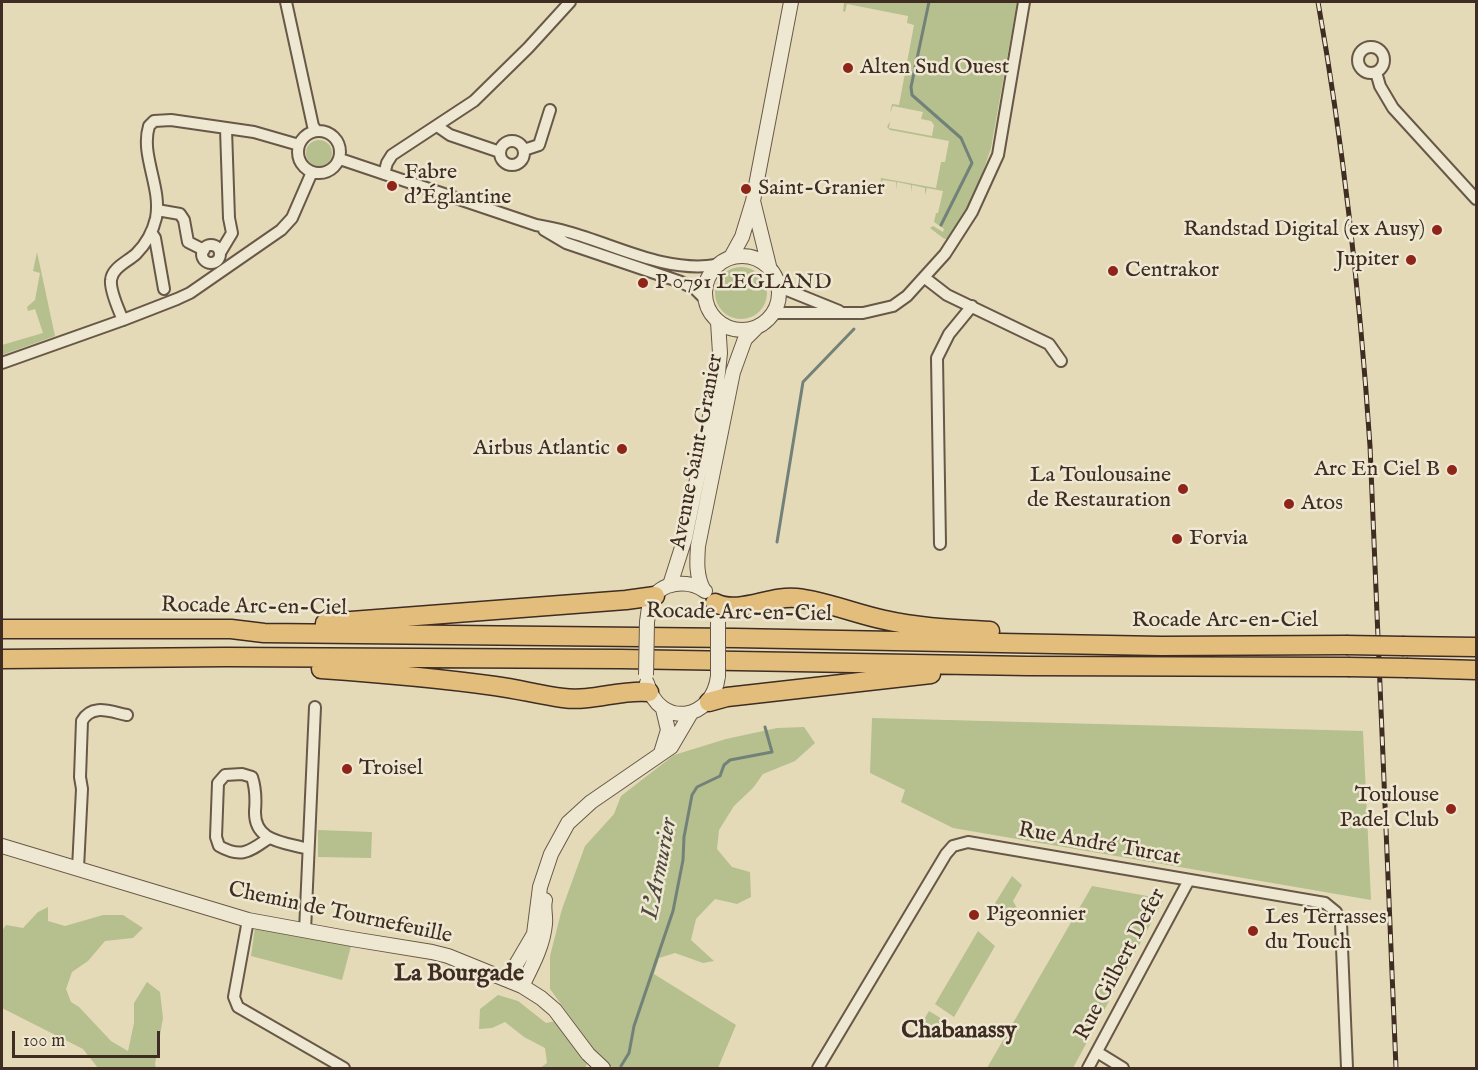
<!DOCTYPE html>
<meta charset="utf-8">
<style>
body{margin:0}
#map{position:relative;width:1478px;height:1070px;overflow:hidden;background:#e5dab8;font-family:"IM FELL English",serif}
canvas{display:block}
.frame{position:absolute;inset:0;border:3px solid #3f2d23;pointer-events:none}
.scale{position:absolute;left:12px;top:1031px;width:148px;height:27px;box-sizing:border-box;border:3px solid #3f2d23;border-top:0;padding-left:8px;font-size:18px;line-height:21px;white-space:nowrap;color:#3f2d23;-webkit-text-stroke:4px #eee7d1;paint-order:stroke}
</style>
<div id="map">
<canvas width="1478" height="1070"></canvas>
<div class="frame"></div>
<div class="scale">100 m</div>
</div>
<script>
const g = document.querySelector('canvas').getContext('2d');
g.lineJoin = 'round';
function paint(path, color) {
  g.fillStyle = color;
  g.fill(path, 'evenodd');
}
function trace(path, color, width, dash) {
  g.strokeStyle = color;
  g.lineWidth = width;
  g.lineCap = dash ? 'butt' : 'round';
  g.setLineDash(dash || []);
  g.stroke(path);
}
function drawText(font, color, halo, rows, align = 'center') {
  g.font = font + ' "IM FELL English",serif';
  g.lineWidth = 5;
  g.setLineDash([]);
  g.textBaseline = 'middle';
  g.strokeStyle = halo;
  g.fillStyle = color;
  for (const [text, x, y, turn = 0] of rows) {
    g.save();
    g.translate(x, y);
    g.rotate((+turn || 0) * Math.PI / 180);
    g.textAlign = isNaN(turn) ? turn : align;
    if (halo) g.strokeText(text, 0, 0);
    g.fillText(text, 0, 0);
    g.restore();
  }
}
paint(new Path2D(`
 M844,2H1017L991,148L977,189L949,240L943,238L930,228L933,226L943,232L944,229L934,222L936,213H938L943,191L927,188L925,195V188L912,185L911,193V185L897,182L896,190V182L883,180L880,187L881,178L936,188L941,162H945L949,141L890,130L887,127L890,121L889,128L932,136L934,125L931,121L921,119L923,112L893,106L890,113L892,104L899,105L914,25L907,23L908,16L847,4L845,12L843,11Z
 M306 153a13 13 0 1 1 26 0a13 13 0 1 1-26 0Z
 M37,252L55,336L2,355V345L43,333L35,309L28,311L27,307L35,300L40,273L33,271Z
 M715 293a26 26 0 1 1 52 0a26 26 0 1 1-52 0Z
 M872,718L1363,731L1371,900L953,828L901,802L905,790L870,773Z
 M804,727L815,743L795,761L763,774L753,788L734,806L719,830L717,849L732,867L750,872L751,897L737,904L715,899L696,919L691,940L714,961L703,963L675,953L659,958L654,974L736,1025L718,1068H614L603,1062L550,989V956L562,909L585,846L614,814L621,796L674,755L726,739L777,728Z
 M318,830L372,832L371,858L318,857Z
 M1012,876L1022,885L1013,901L1017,908L1007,925L1000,920L992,908Z
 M1092,886L1164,899L1073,1068H987Z
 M48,907V921L65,926L103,915H123L143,928L133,938L105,941L88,961L72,972L66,989L71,1002L79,1007L111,1041L128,1051L134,1023V1003L147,982L160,992L163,1018L155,1064L156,1068H98L83,1049L2,1008V931L6,925L23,928L38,912Z
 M255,927L351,946L342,980L251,956Z
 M978,931L995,946L954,1017L935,1004Z
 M498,995L518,1001L546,1023L556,1021L573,1046L587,1064L585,1068H540L547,1063L545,1048L524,1037L505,1022L492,1028L479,1029L480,1009Z
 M929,1011L939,1017L945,1024L941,1039L922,1023Z`), '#b6bf8e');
trace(new Path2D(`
 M929,2L911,87L912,95L961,138L972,163L941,225
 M777,542L803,382L854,329
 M621,1066L629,1053L634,1026L673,911L683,860L684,837L692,795L697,787L720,776L724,765L730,760L772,752L765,727`), '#738279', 3);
const minor = new Path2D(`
 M286,2L313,126L317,131
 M1358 60a13 13 0 1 1 26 0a13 13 0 1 1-26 0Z
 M1376,72L1380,86L1393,108L1476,199
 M437,126L450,135L500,152
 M298 152a21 21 0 1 1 42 0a21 21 0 1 1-42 0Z
 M500 153a12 12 0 1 1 24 0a12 12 0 1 1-24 0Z
 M524,150L539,145L550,110
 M340,159L536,225C547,227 557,229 568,232C616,245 665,273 716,265
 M384,174L387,163L392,155L474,101L528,48L570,2
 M157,210L180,214L184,220L188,242L204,250
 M544,230L566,243L681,282L695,289L705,299
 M151,232L155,238L164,289
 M202 254a9 9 0 1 1 18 0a9 9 0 1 1-18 0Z
 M220,253L232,233L229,218L226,129
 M925,278L947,295L1049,344L1061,361
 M777,281L787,290L839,311
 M774,313H863L893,306L907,296L945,254L972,212L998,155L1024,2
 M123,320C119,311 110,289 111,280C112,268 127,262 136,254C146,244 153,231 156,218C162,187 140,155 149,126L154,121L171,120L254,132L299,145
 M2,363L123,320L177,299L190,293L281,230L292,218L312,172
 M940,544L937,358L949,334L972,306
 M269,838C250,851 242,859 219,846L216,837L218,783L225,775L242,774L252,777C256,789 256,799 255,811C254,842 284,842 308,849
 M78,868L82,789L80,777L82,721C92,703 111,712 127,715
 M248,920L234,997L238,1007L344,1068
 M305,931L315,707
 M1097,1052L1123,1068
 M818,1068L946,854L953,846L968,842L1325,903L1336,912L1341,923L1347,1068
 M1088,1068L1189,880`);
const tertiary = new Path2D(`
 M753,201L769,266
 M705 293a37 37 0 1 1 74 0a37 37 0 1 1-74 0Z
 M731,257L742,237L753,201L791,2
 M670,585L685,538L717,382L720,353L718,322
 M703,589C696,575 697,561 698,546L733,372L745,339L756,328
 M647,622C648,616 648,608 651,602C659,581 689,579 705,591
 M647,683C659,729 713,721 718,676
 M661,753L668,730L663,709
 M2,846L248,920L352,939L432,952L448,956L522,986L541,998L555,1010L588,1054L603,1068
 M507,980L534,934L540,887L551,854L568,823L591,802L671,747L691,713
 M522,986C532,966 543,946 545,924C546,916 543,908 545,900`);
const trunk = new Path2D(`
 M715,603C739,615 770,595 796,598C826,601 855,614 885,620C920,628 955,629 990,631
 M325,623L626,600L655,596
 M2,629H231L264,633L735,638L1161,646L1346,645
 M1404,646L1476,647
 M2,659L226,657L621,659L1028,666L1348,667
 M1408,668L1476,670
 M321,669C379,673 437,678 495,686C518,689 540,695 563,698C593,702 620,689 649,692
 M709,702L727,697L931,674`);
trace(minor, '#685848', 14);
trace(tertiary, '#685848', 16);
trace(trunk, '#3f2d23', 21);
trace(minor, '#eee7d1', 10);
trace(tertiary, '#eee7d1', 14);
trace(trunk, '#e2bd7c', 18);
const rail = new Path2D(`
 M1318,2C1344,149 1360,297 1370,446L1396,1068`);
trace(rail, '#3f2d23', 5);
trace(rail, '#eee7d1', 3, [9]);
const tertiaryBridge = new Path2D(`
 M646,675L647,622
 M718,676V622`);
const trunkBridge = new Path2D(`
 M1346,645L1404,646
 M1348,667L1408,668`);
trace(tertiaryBridge, '#685848', 16, []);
trace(trunkBridge, '#3f2d23', 21, []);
trace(tertiaryBridge, '#eee7d1', 14);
trace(trunkBridge, '#e2bd7c', 18);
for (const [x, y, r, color] of [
 [848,68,6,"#8f2418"],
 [392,186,6,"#8f2418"],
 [746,189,6,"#8f2418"],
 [1437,230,6,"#8f2418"],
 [1411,260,6,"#8f2418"],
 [1113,271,6,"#8f2418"],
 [643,283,6,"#8f2418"],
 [622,449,6,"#8f2418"],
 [1452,470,6,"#8f2418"],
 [1183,489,6,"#8f2418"],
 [1289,504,6,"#8f2418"],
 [1177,539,6,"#8f2418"],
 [347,769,6,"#8f2418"],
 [1451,809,6,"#8f2418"],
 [974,915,6,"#8f2418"],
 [1253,931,6,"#8f2418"]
]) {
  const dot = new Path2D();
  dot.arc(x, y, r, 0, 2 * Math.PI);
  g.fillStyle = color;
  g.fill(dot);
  trace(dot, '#eee7d1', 2);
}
drawText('22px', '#3f2d23', '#eee7d1', [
 ["Alten Sud Ouest",860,68],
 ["Fabre",404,173],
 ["d'Églantine",404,198],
 ["Saint-Granier",758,189],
 ["Randstad Digital (ex Ausy)",1425,230,"right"],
 ["Jupiter",1399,260,"right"],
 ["Centrakor",1125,271],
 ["P 0791 LEGLAND",655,283],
 ["Airbus Atlantic",610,449,"right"],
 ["Arc En Ciel B",1440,470,"right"],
 ["La Toulousaine",1171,476,"right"],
 ["de Restauration",1171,501,"right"],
 ["Atos",1301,504],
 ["Forvia",1189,539],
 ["Troisel",359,769],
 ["Toulouse",1439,796,"right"],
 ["Padel Club",1439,821,"right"],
 ["Pigeonnier",986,915],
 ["Les Terrasses",1265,918],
 ["du Touch",1265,943]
], 'left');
drawText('22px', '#3f2d23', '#eee7d1', [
 ["Avenue Saint-Granier",698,452,-79],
 ["Rocade Arc-en-Ciel",254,608,1],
 ["Rocade Arc-en-Ciel",739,614,1],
 ["Rocade Arc-en-Ciel",1225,621],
 ["Rue André Turcat",1099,845,10],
 ["Chemin de Tournefeuille",340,914,12],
 ["Rue Gilbert Defer",1121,965,-62]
]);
drawText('italic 24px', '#504940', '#eee7d1', [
 ["L'Armurier",661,869,-79]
]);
drawText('bold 24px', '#3f2d23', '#eee7d1', [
 ["La Bourgade",459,975],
 ["Chabanassy",959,1032]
]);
</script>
